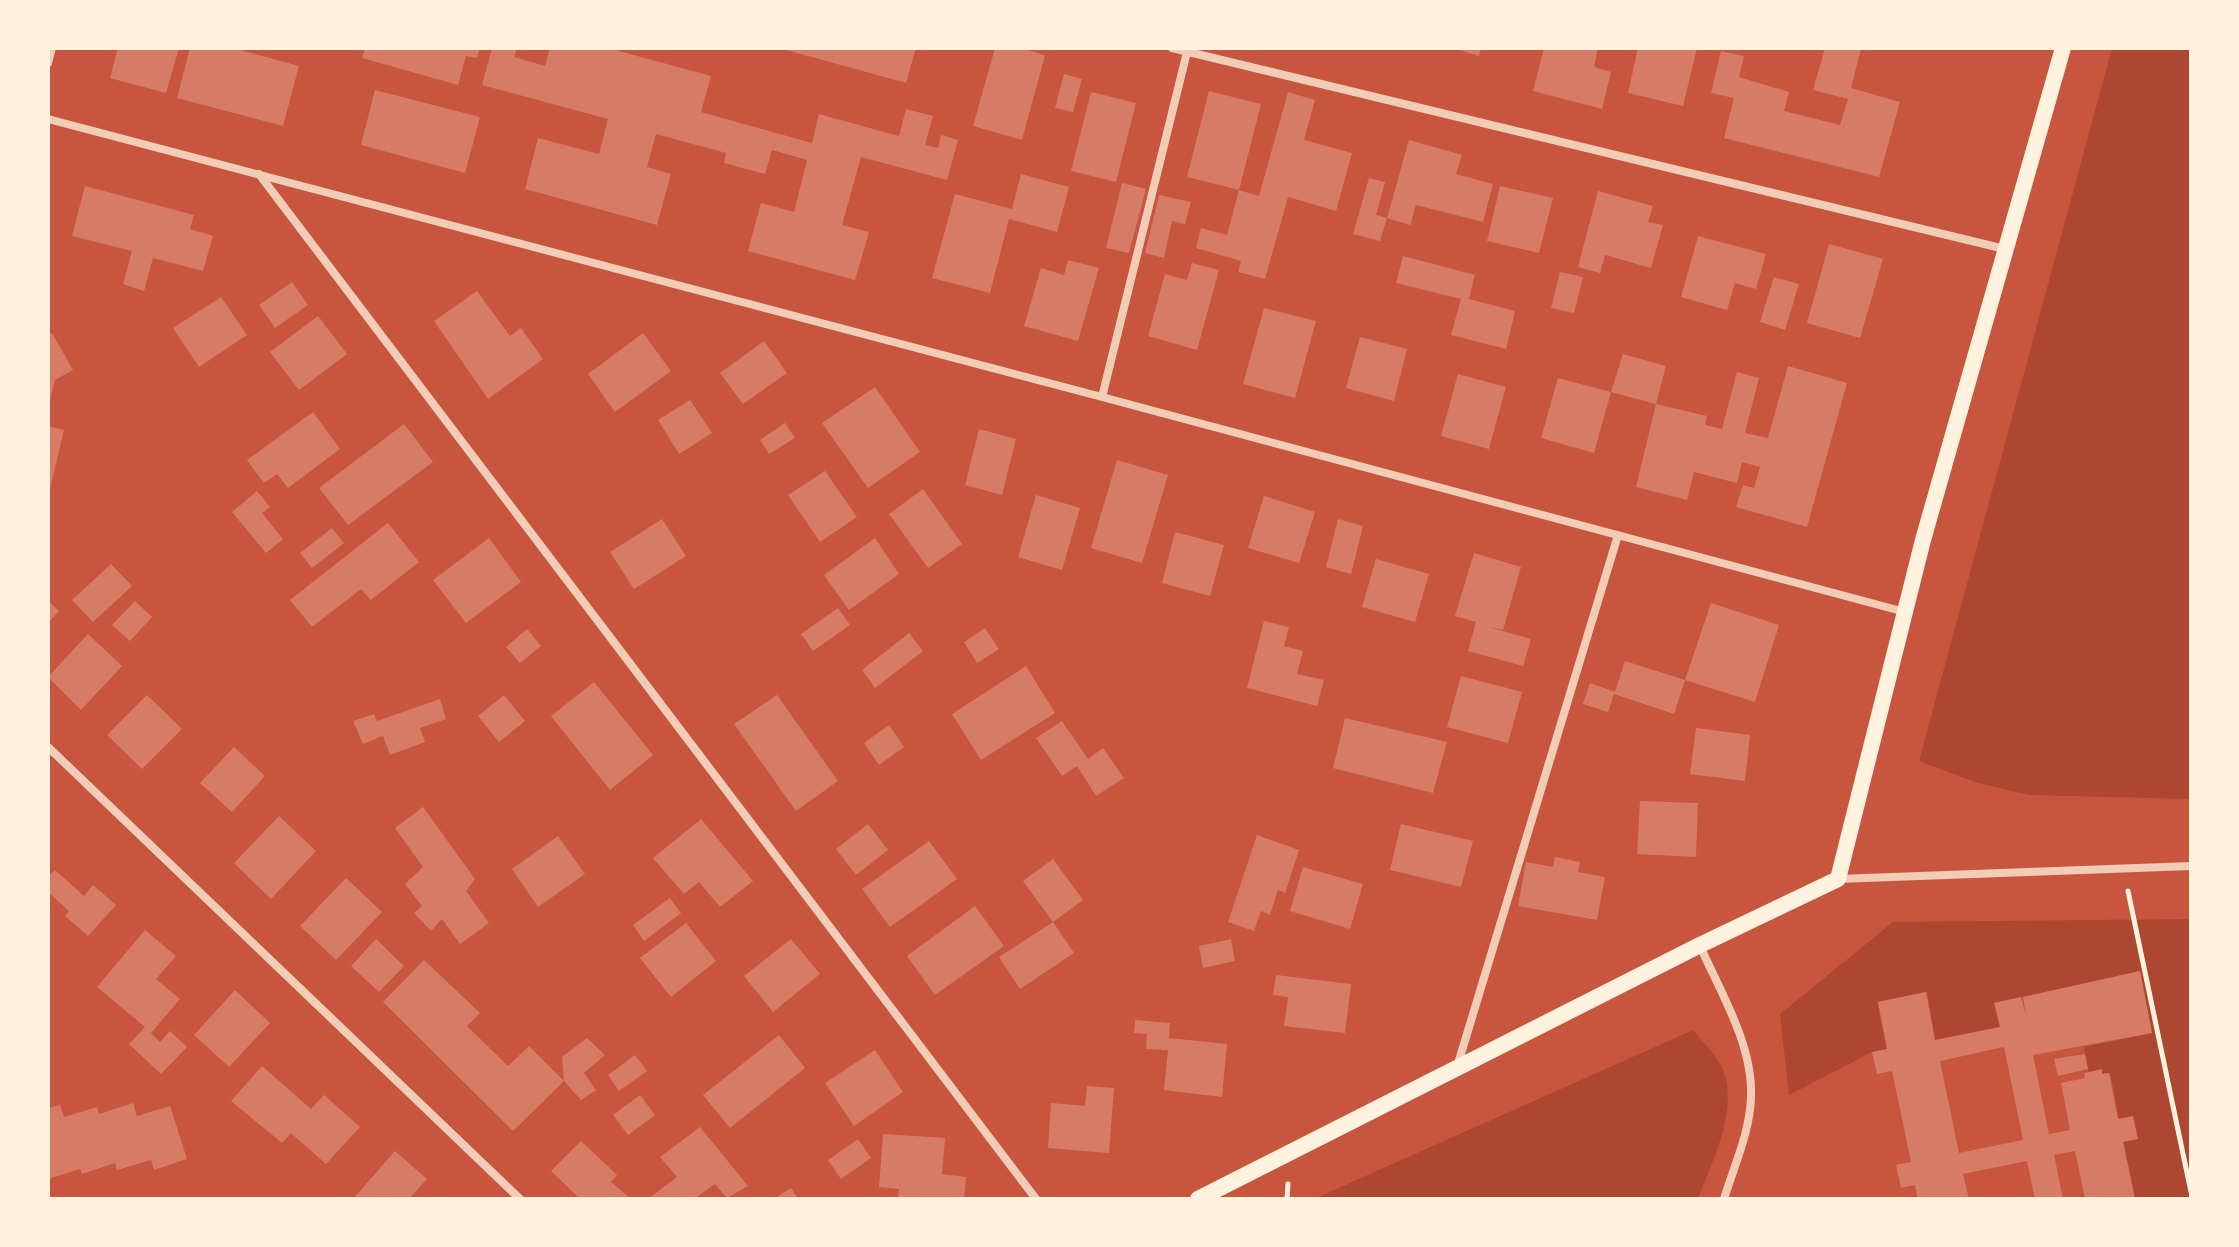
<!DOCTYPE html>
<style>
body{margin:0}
#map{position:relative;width:2239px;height:1247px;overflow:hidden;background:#c8553d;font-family:Karla,sans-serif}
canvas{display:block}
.frame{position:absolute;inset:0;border:50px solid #fff3e0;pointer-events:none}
</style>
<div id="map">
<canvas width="2239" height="1247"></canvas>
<div class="frame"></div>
</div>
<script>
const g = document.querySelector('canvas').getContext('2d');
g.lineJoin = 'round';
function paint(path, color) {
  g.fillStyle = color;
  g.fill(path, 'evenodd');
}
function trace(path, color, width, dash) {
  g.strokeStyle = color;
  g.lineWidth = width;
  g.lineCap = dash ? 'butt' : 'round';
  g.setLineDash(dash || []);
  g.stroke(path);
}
paint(new Path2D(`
 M2112,48H2191V799L2029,795L1978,783L1919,761Z
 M2191,919V1199H2135L2110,1073L2102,1074L2101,1070L2089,1072L2088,1069L2084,1047L2152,1033L2140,971L1995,1003L2000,1027L1935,1040L1927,992L1877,1002L1887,1049L1872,1052L1789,1095L1780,1014L1893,922Z
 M1693,1030C1702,1042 1718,1056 1723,1070C1739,1111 1712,1161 1698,1199H1314Z`), '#ae4732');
paint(new Path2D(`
 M118,48H179L166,93L110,78Z
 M190,48H233L299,66L283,126L177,98Z
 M365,48H480L477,58L466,56L458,85L362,58Z
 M492,48H517L514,57L545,66L550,48H608L711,76L701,112L812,143L819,114L899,136L906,109L933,116L925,145L938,148L941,135L958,140L947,180L861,157L842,225L869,232L855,280L748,251L761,203L794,212L807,160L772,150L765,174L724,163L726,153L656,134L647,167L671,174L657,225L525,189L538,138L599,154L608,119L482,85Z
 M779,48H916L906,83Z
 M995,48H1020L1045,55L1022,140L973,126Z
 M1454,48H1481L1479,56Z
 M1544,48H1598L1594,67L1611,72L1602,109L1533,91Z
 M1638,48H1697L1683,106L1628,93Z
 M1825,48L1861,49L1851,88L1900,102L1879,177L1724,138L1734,98L1711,93L1721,51L1744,56L1739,77L1789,92L1784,111L1840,125L1848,99L1813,90Z
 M1064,74L1082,79L1073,112L1055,108Z
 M375,90L480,117L465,173L361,145Z
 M1209,91L1261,104L1239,190L1187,177Z
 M1091,92L1136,103L1116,182L1071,171Z
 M1288,92L1315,100L1304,140L1352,153L1336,211L1288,197L1265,279L1238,272L1241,261L1196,248L1201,228L1227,235L1239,190L1259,196Z
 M1409,140L1462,155L1456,174L1493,184L1483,222L1416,205L1410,225L1387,218Z
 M1021,174L1069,187L1057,232L1009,219L990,293L932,278L955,194L1012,209Z
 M1369,178L1385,182L1376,215L1387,218L1380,241L1353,234Z
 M1122,183L1146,189L1129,253L1106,248Z
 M85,186L194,215L190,229L213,236L203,271L153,258L144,291L123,284L132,251L72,236Z
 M1500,186L1553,198L1539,253L1487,241Z
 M1598,191L1653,206L1648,222L1663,225L1651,268L1605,255L1600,273L1578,267Z
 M1159,195L1191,202L1185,224L1172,221L1164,258L1145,253Z
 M1698,236L1766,254L1756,289L1735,283L1727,310L1681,297Z
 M1829,244L1883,259L1860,338L1807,323Z
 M1403,256L1475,275L1469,299L1515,311L1506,349L1451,335L1461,299L1396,283Z
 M1068,260L1099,268L1078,341L1024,326L1041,268L1064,275Z
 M1192,263L1219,270L1197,350L1148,336L1165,274L1187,280Z
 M1560,272L1583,277L1574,313L1551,308Z
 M1774,277L1799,284L1785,330L1760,322Z
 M292,282L308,305L275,328L259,305Z
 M477,291L510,336L521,328L543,359L488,399L434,321Z
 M221,297L247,335L199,367L173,328Z
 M1264,308L1316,321L1295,398L1243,384Z
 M318,316L347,354L299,390L270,352Z
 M52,333L73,370L55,380L49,403L48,335Z
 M643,333L671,371L615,412L588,374Z
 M1360,337L1407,349L1394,401L1346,388Z
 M764,341L787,373L743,404L720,373Z
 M1623,354L1666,366L1656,404L1611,392Z
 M1788,366L1847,383L1807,527L1736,507L1743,485L1754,488L1760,467L1742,462L1737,483L1694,472L1687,500L1636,487L1656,404L1707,416L1705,425L1722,429L1737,372L1759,378L1745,433L1768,438Z
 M1458,374L1506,387L1489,449L1441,436Z
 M1558,378L1611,392L1594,453L1541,438Z
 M875,387L920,452L868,488L822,423Z
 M690,400L712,433L679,454L658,420Z
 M313,412L340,449L288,488L277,474L264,483L247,460Z
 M785,423L795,438L769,454L760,440Z
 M404,424L433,462L348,525L319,488Z
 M48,426L64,430L49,493H48Z
 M979,429L1016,439L1002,495L965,485Z
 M1117,460L1168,475L1142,563L1091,548Z
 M825,471L857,517L820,542L788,495Z
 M923,489L962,544L928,568L889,514Z
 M257,491L270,507L262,513L283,539L266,553L232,512Z
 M1036,495L1080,508L1062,570L1018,557Z
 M1264,496L1315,512L1299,563L1248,548Z
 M662,519L686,556L634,589L610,552Z
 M1338,519L1363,526L1351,574L1326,567Z
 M388,523L419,562L371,600L361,589L312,627L290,600Z
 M332,528L344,543L312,568L300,553Z
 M1175,532L1224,545L1210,596L1162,583Z
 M489,538L521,582L466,623L433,580Z
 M875,538L899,574L849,610L824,575Z
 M1474,553L1521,567L1503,630L1488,627L1531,639L1523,666L1468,651L1476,622L1455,616Z
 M1376,559L1429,574L1415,622L1362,607Z
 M111,564L132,586L93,622L72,600Z
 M48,601L59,611L48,623Z
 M135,601L152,617L130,641L112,625Z
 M1711,603L1779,625L1755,702L1685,680Z
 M838,608L850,625L813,651L801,634Z
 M1264,621L1289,627L1284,646L1303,651L1297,674L1324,680L1317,706L1247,688Z
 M985,628L999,649L977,663L964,642Z
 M527,629L541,646L520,663L506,647Z
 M909,633L923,651L875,688L862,670Z
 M88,634L122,666L81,710L48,677Z
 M1625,661L1685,680L1674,714L1614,694L1608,712L1583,704L1590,683L1615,692Z
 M1026,666L1055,713L981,760L952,714Z
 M1461,676L1522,692L1508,743L1447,727Z
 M594,682L653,755L610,790L551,716Z
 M147,695L182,729L142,769L107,735Z
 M504,695L525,721L499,742L478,716Z
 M777,695L838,781L796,811L734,724Z
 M440,699L446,719L420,728L425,742L390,755L383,736L363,744L353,721L374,714L377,721Z
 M1345,718L1447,742L1433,793L1333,768Z
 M1062,721L1088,759L1103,748L1124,778L1096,796L1077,766L1062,776L1036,738Z
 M889,725L904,747L879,765L864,743Z
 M1696,728L1750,735L1745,781L1690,774Z
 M234,747L265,776L232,812L200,783Z
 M1640,801L1698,803L1696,857L1637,854Z
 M423,807L475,879L466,891L489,923L460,944L442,919L431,931L414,913L422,906L405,884L423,867L395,828Z
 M279,816L316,851L271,899L234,863Z
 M701,819L753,881L720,907L699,882L684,894L653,858Z
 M868,824L888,850L856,875L836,849Z
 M1401,824L1473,841L1461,887L1390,870Z
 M1257,835L1299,850L1285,893L1278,890L1270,915L1261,911L1254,931L1228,922Z
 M558,836L585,874L538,907L512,869Z
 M929,841L957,879L890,927L862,889Z
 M1555,857L1580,862L1578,872L1605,877L1597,920L1518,906L1526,862L1553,867Z
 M1053,859L1083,900L1053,922L1023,881Z
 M1303,867L1363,884L1350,929L1290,911Z
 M55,870L84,896L93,885L116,905L88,936L65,916L69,911L48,892V877Z
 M346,878L382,912L336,960L300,926Z
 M670,898L681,913L644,941L633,925Z
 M975,906L1004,946L935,995L907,956Z
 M1053,922L1074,953L1020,989L999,957Z
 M686,923L716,961L671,997L640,958Z
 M145,930L176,956L156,979L180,999L151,1033L160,1042L170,1031L187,1047L161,1074L129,1044L145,1027L97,987Z
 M376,939L404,966L379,992L351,966Z
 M791,939L820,974L773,1012L744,976Z
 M1231,939L1235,961L1203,968L1199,946Z
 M424,960L480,1013L467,1026L508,1066L529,1046L564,1081L562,1057L587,1038L605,1055L584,1073L596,1090L581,1100L564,1081L513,1131L383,1002Z
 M2140,971L2152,1033L2033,1055L2049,1134L2070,1130L2061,1083L2085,1078L2084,1073L2089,1072L2102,1069V1074L2109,1073L2118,1119L2133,1116L2138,1139L2123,1142L2135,1199H2085L2075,1151L2054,1155L2063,1199H2035L2027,1161L1963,1174L1969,1199H1918L1915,1185L1901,1188L1896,1165L1911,1162L1892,1071L1877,1074L1872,1052L1887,1049L1878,1002L1926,992L1935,1040L2000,1027L1994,1003L2021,997L2026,1015L2023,997ZM2004,1047L2023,1140L1959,1153L1940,1061Z
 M1276,975L1351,984L1345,1033L1284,1026L1288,997L1273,995Z
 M235,990L270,1023L229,1067L194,1035Z
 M1135,1020L1170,1023L1169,1038L1227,1044L1222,1097L1164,1090L1168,1050L1146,1049L1147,1034L1134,1033Z
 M779,1035L805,1068L730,1128L703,1095Z
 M875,1050L903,1092L854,1126L825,1083Z
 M2085,1054L2088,1069L2058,1076L2054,1059Z
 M635,1055L647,1071L619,1091L608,1075Z
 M262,1066L311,1109L324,1095L360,1127L326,1164L291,1133L282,1143L231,1101Z
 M1087,1086L1114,1088L1109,1153L1048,1148L1051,1103L1085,1106Z
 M640,1095L655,1115L628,1135L613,1115Z
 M133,1103L137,1116L170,1106L187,1159L154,1170L151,1160L117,1170L115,1163L82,1174L80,1169L48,1179V1108L60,1105L64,1117L97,1107L99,1114Z
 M700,1127L748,1186L727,1198L715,1184L694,1199H648L677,1177L660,1157Z
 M883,1134L945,1138L942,1174L966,1177L964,1199H898L899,1189L879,1187Z
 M858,1139L871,1158L841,1179L828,1160Z
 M581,1141L617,1175L611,1182L631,1199H580L551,1171Z
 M395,1151L427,1179L409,1199H353Z
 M791,1188L798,1199H773Z`), '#d67c66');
trace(new Path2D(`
 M2128,891L2191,1192
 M1287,1199L1288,1184`), '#fff3e0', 5);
trace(new Path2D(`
 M1172,48L2005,249
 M48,63L52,48
 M48,119L1102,397L1905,612
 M259,174L1036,1199
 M1102,397L1187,52
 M48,747L520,1199
 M1838,879L2191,866
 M1700,946C1721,993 1753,1045 1751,1097C1750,1132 1734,1166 1724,1199
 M1457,1067L1618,535`), '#f1ccb7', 8);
trace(new Path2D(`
 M1198,1199L1700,945L1838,879L1923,540L2063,48`), '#fff3e0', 16);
</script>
